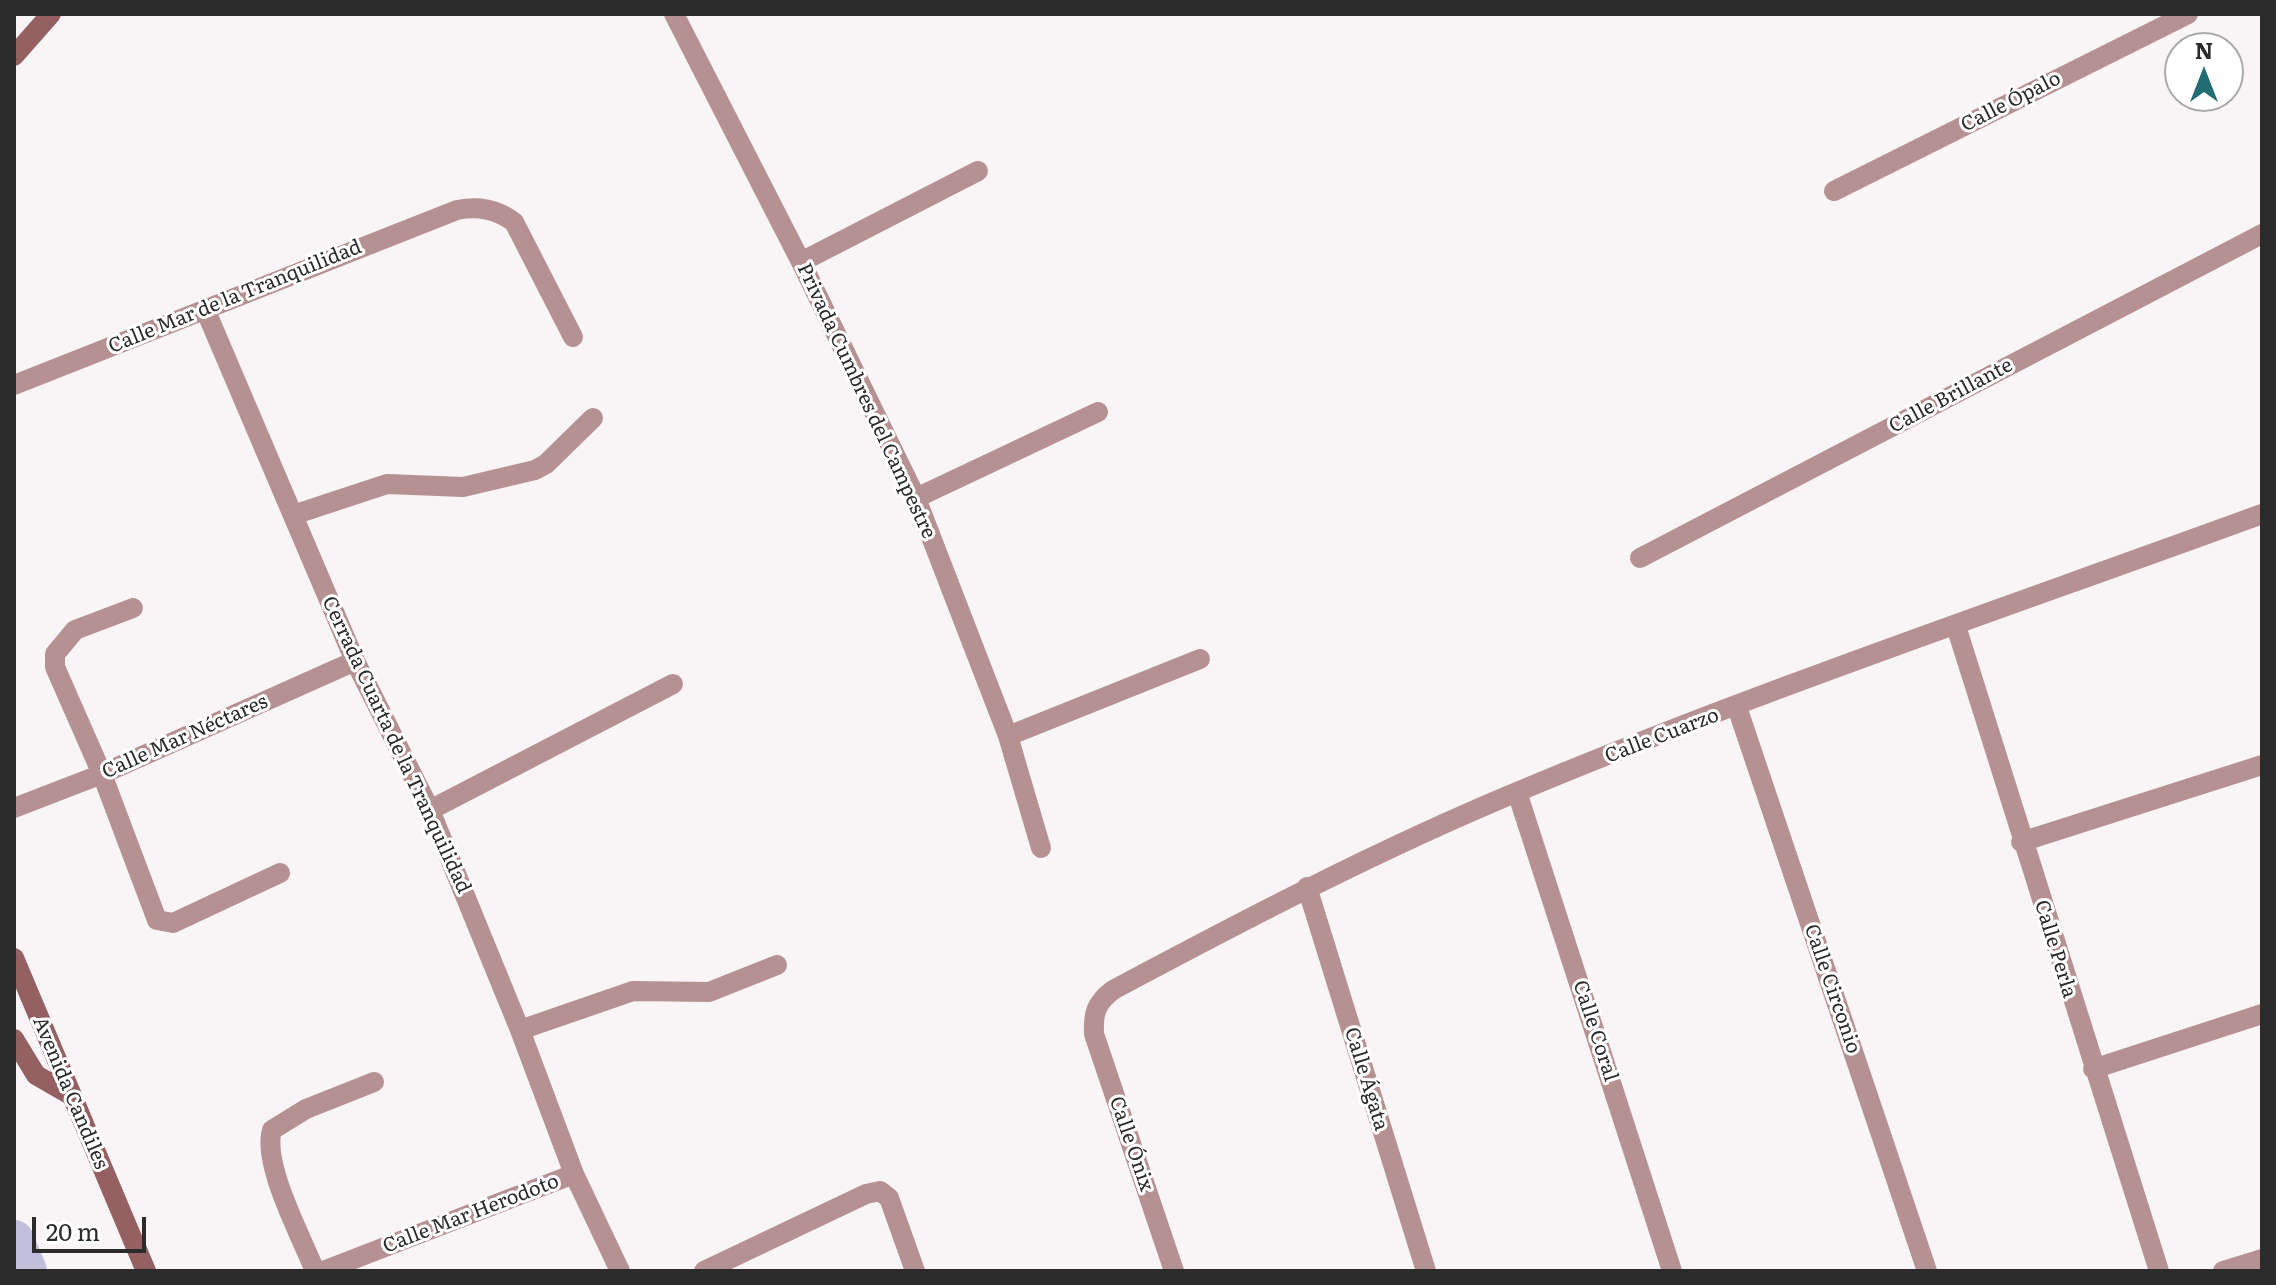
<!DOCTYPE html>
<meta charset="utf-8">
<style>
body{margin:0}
#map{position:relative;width:2276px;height:1285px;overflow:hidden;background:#f9f4f6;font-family:Literata,serif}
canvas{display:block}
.frame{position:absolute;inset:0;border:16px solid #2c2b2b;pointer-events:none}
.north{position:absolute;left:2164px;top:32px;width:80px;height:80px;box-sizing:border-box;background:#fff;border:2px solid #abaaaa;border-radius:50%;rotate:0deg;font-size:22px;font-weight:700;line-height:32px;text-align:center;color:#2c2b2b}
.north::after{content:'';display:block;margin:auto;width:28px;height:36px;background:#216d73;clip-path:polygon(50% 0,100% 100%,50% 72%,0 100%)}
.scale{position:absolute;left:32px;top:1217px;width:114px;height:36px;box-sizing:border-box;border:4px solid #2c2b2b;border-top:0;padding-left:10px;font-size:24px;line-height:28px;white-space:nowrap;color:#2c2b2b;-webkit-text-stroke:6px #fff;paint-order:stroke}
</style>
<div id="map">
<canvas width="2276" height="1285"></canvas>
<div class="frame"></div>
<div class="north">N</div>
<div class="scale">20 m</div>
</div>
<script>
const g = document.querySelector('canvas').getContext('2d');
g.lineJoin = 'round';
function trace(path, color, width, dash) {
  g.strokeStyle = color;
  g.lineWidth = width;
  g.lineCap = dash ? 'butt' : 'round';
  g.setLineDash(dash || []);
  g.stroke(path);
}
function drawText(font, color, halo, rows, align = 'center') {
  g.font = font + ' Literata,serif';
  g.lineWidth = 6;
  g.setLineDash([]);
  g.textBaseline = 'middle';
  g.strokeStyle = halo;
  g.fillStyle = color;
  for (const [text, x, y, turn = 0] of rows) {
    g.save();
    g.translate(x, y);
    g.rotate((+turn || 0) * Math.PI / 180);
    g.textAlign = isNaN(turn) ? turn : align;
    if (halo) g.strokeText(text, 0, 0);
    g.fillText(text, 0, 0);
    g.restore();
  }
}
trace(new Path2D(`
 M14,1240L27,1271`), '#c1bedc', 40);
trace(new Path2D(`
 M674,14L801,262L916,498L1008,736L1041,848
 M1834,191L2188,14
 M801,262L978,171
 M205,309L355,661L430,810L520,1030L574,1174L620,1271
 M14,385L457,210C479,206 496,209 514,222L573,337
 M916,498L1098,412
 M293,515L387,484L463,487L535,470L546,464L593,418
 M1640,558L2262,234
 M133,608L75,630L55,654V667L102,774L157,920L173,923L280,873
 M1956,626L2159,1271
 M1737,707L1927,1271
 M1008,736L1200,659
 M1517,792L1672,1271
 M14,808L102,774L355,661
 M430,810L673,684
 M2021,842L2262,765
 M1307,887L1426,1271
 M520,1030L633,991L709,992L777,965
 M2093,1069L2262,1014
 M315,1271C301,1236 262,1164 272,1130L306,1109L374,1082
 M323,1271L574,1174
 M704,1271L866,1194L880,1191L889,1198L915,1271
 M1174,1271L1094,1034C1093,1013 1096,1003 1113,990C1246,919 1378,850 1517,792C1761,690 2013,605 2262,514
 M2223,1271L2262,1259`), '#b69192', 20);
trace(new Path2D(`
 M14,56L51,14
 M14,958L146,1271
 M14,1039L36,1075L69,1094`), '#956062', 20);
drawText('20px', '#2c2b2b', '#fff', [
 ["Calle Ópalo",2011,102,-27],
 ["Calle Mar de la Tranquilidad",235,297,-22],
 ["Calle Brillante",1951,396,-28],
 ["Privada Cumbres del Campestre",866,401,65],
 ["Calle Cuarzo",1662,736,-21],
 ["Calle Mar Néctares",185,737,-24],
 ["Cerrada Cuarta de la Tranquilidad",396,745,65],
 ["Calle Perla",2055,949,73],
 ["Calle Circonio",1832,989,71],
 ["Calle Coral",1595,1031,72],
 ["Calle Ágata",1366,1079,73],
 ["Avenida Candiles",70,1093,67],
 ["Calle Ónix",1131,1144,71],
 ["Calle Mar Herodoto",471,1214,-21]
]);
</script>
